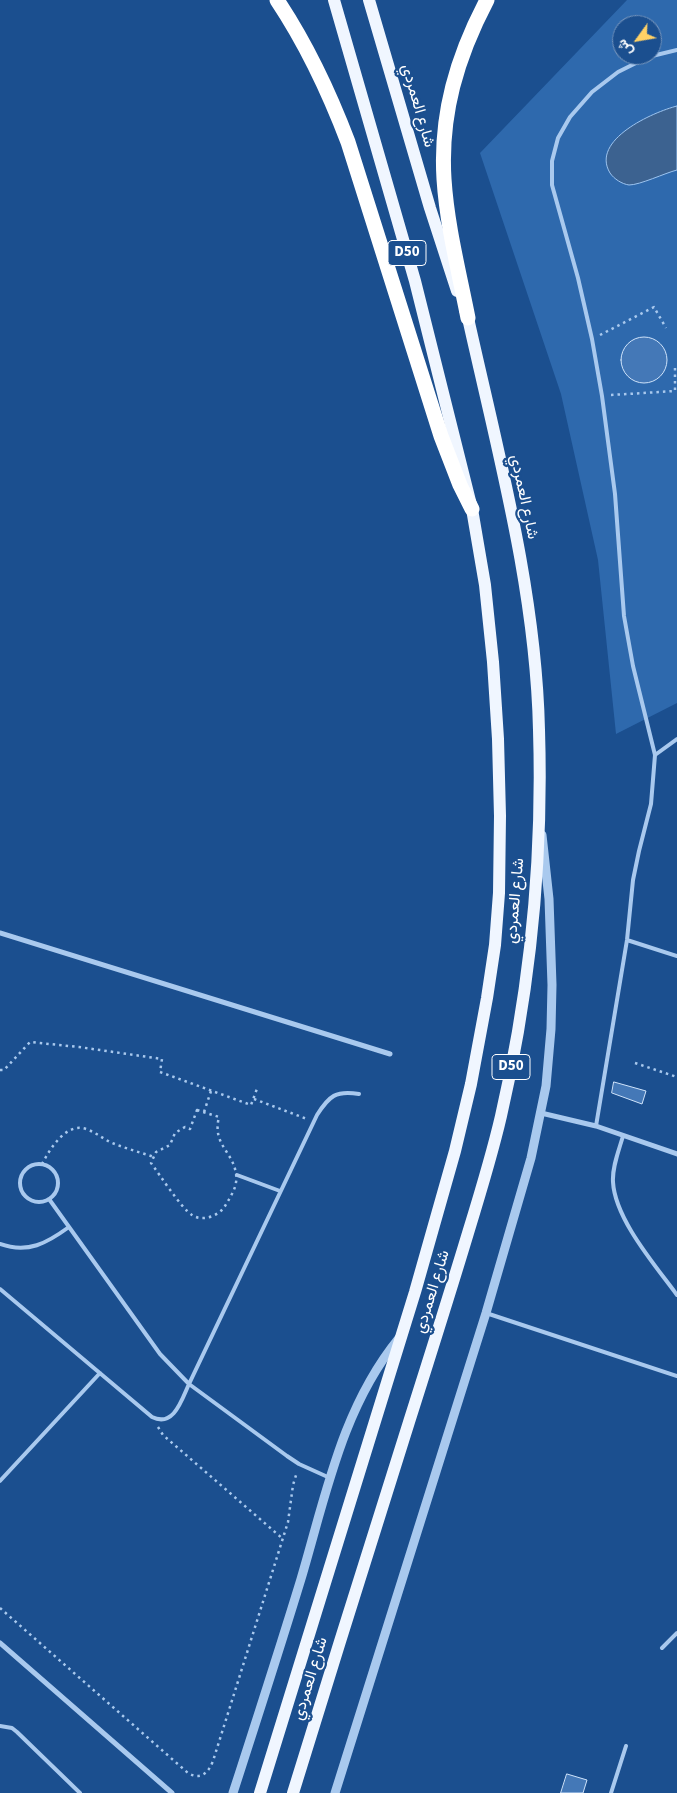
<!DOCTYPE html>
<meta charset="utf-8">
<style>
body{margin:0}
#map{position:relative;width:677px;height:1793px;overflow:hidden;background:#1b4f8f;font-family:"Source Sans 3",Vazirmatn,sans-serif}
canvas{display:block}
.north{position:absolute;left:612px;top:15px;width:50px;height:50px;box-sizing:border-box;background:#1b4f8f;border:1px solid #7695bc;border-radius:50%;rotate:238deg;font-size:14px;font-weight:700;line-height:20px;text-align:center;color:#fff}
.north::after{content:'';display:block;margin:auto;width:18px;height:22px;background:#ffd166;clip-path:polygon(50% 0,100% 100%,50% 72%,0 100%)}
</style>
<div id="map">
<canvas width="677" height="1793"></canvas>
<div class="north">ش</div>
</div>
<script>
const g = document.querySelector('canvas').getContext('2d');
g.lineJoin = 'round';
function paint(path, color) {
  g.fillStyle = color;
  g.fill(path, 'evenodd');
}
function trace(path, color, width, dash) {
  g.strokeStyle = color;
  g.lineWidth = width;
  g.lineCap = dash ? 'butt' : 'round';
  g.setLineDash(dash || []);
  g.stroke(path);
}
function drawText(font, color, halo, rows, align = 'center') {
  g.font = font + ' "Source Sans 3",Vazirmatn,sans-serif';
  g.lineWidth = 4.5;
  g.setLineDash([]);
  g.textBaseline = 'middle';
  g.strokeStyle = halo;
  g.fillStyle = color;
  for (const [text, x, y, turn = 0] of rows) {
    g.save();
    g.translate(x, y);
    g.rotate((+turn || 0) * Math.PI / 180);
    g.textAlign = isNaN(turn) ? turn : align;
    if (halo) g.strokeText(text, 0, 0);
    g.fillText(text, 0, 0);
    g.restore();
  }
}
paint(new Path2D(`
 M627,0H677V703L616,734L598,560L561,394L480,153ZM622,25H652V55H622Z`), '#2e69ad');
const water = new Path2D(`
 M677,106V170C665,173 640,185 629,185C622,184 614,179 610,173C590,140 653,112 677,106Z`);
paint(water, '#3c6290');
trace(water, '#9cc4f0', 1);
const building = new Path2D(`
 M621 360a23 23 0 1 1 46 0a23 23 0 1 1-46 0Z
 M614,1082L646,1091L642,1104L612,1093Z
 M567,1774L587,1780L583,1793H561Z`);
paint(building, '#4478b7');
trace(building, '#cfe3fa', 1);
trace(new Path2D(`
 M600,335L654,307L666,328
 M611,395L675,391V365
 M635,1063L677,1077
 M0,1070H4L30,1042L79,1047L162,1059L160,1072L251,1105L258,1086
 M254,1099L307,1119
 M197,1110L219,1117C212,1145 233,1151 236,1174C238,1186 231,1196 225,1206C219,1216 202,1222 192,1215C181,1208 160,1175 151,1163L156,1152L170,1145L175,1133L185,1127L190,1129Z
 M204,1112L211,1091
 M42,1164C50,1149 66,1122 86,1129C95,1132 102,1138 110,1142C124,1148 139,1152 154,1157
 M158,1427L163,1435L283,1539
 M0,1608L188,1773C200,1780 208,1774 213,1761L288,1522L293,1485L297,1472`), '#a9c9ee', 2.5, [2.5, 4]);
trace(new Path2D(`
 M655,755L677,739
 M627,940L677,956
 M596,1126L627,940L633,880L639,851L651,804L655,755L633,666L624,616L615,494L602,396L592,339L578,278L552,185V161L558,138L570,117L592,92L618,72L648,57L677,50
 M623,1136C619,1150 612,1167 613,1182C615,1219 655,1265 677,1295
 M20 1183a19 19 0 1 1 38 0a19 19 0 1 1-38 0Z
 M237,1175L280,1191
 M49,1199L160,1354L189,1384L287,1456L299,1464L330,1478
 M0,1244C28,1254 47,1243 69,1227
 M0,1289L152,1417C174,1428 182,1399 189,1384L317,1115C329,1096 336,1090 359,1094
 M486,1313L677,1376
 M0,1481L100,1373
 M662,1648L677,1633
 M0,1726L12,1728L17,1732L80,1793
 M611,1793L626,1746`), '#a9c9ee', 4);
trace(new Path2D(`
 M0,933L390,1054
 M541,1113L596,1126L677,1154
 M0,1643L172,1793`), '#a9c9ee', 5);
trace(new Path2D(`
 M233,1793C256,1722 279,1651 301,1579C326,1495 342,1408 399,1338
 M335,1793L486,1313L531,1158L546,1086L551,1029L552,985L549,899L542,835`), '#a9c9ee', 9);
trace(new Path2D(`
 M369,0L430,208L457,291
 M260,1793L415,1292L455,1151L471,1084L487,998L495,945L499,893L500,816L498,739L493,662L485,585L472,509L415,281L334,0
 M293,1793C331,1669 370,1546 409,1422C429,1359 449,1296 468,1233C480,1194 492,1155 501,1116C530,990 543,859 539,730C536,591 498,453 468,318L465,310`), '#f0f6ff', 12);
trace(new Path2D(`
 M277,0C307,45 329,92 348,142L441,436L460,485L472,509
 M468,318C459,272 447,226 444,179C440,114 457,57 487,0`), '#fff', 15);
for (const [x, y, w] of [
 [407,253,38],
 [511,1067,38]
]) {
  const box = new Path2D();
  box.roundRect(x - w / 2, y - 12.5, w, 25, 4);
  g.fillStyle = '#1b4f8f';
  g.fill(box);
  trace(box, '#fff', 1);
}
drawText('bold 15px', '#fff', null, [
 ["D50",407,253],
 ["D50",511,1067]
]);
drawText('16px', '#fff', '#1b4f8f', [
 ["شارع العمردي",417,106,74],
 ["شارع العمردي",523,497,78],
 ["شارع العمردي",516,901,-85],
 ["شارع العمردي",433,1292,-73],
 ["شارع العمردي",311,1679,-73]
]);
</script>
